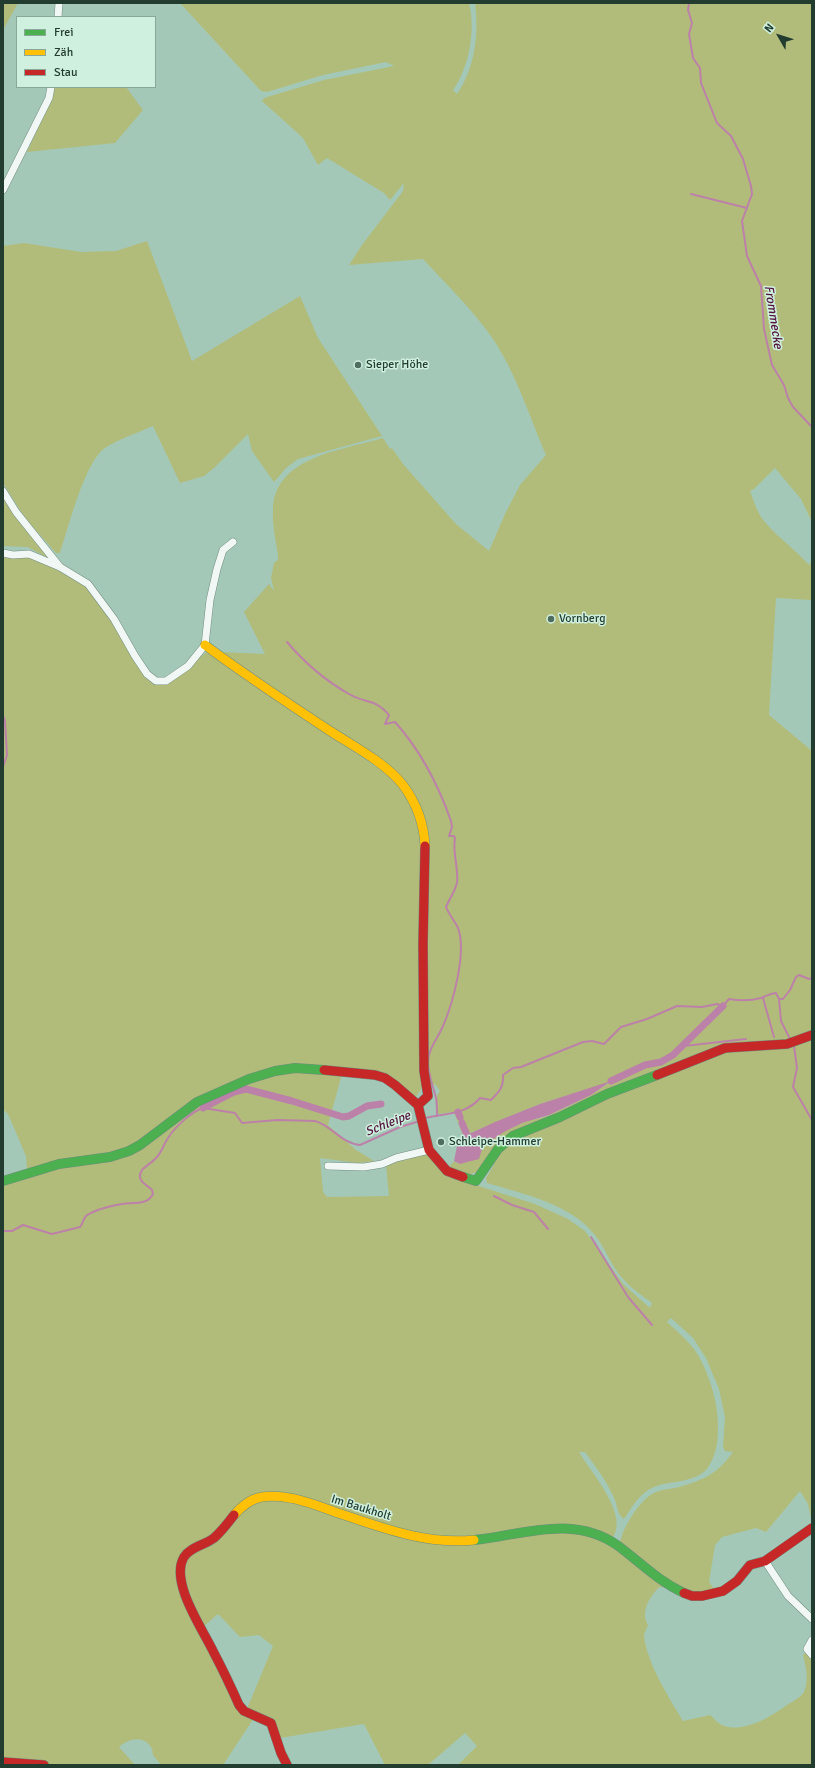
<!DOCTYPE html>
<meta charset="utf-8">
<style>
body{margin:0}
#map{position:relative;width:815px;height:1768px;overflow:hidden;background:#a4c8b7;font-family:Signika,sans-serif}
canvas{display:block}
.frame{position:absolute;inset:0;border:4px solid #223d30;pointer-events:none}
.legend{position:absolute;left:16px;top:16px;width:140px;height:72px;box-sizing:border-box;background:#d0f0df;border:1px solid #8aa899;margin:0;padding:5px 7px;list-style:none;font-size:12px;color:#223d30}
.legend li{display:flex;align-items:center;gap:8px;height:20px}
.legend b{width:20px;border:1px solid #8aa899}
.north{position:absolute;left:759px;top:16px;width:40px;height:40px;-webkit-text-stroke:3px #d0f0df;paint-order:stroke;rotate:309deg;font-size:11px;font-weight:700;line-height:16px;text-align:center;color:#223d30}
.north::after{content:'';display:block;margin:auto;width:14px;height:18px;background:#223d30;clip-path:polygon(50% 0,100% 100%,50% 72%,0 100%)}
</style>
<div id="map">
<canvas width="815" height="1768"></canvas>
<div class="frame"></div>
<ul class="legend">
<li><b style="height:5px;background:#4caf50"></b>Frei</li>
<li><b style="height:5px;background:#ffc107"></b>Zäh</li>
<li><b style="height:5px;background:#c62828"></b>Stau</li>
</ul>
<div class="north">N</div>
</div>
<script>
const g = document.querySelector('canvas').getContext('2d');
g.lineJoin = 'round';
function paint(path, color) {
  g.fillStyle = color;
  g.fill(path, 'evenodd');
}
function trace(path, color, width, dash) {
  g.strokeStyle = color;
  g.lineWidth = width;
  g.lineCap = dash ? 'butt' : 'round';
  g.setLineDash(dash || []);
  g.stroke(path);
}
function drawText(font, color, halo, rows, align = 'center') {
  g.font = font + ' Signika,sans-serif';
  g.lineWidth = 3;
  g.setLineDash([]);
  g.textBaseline = 'middle';
  g.strokeStyle = halo;
  g.fillStyle = color;
  for (const [text, x, y, turn = 0] of rows) {
    g.save();
    g.translate(x, y);
    g.rotate((+turn || 0) * Math.PI / 180);
    g.textAlign = isNaN(turn) ? turn : align;
    if (halo) g.strokeText(text, 0, 0);
    g.fillText(text, 0, 0);
    g.restore();
  }
}
paint(new Path2D(`
 M3,3H18L3,30Z
 M180,3H469C476,30 469,68 453,90L457,94C475,68 479,34 475,3H812V522L801,499L775,468L754,489L750,491C753,499 756,509 761,517C773,534 794,548 809,565L812,560V600L776,598L769,715L812,751V1034L786,1042L723,1047L512,1135L477,1172C465,1177 459,1173 448,1168L454,1161L456,1163L480,1153C486,1140 508,1129 521,1123C531,1119 542,1119 551,1114C572,1105 591,1095 610,1082L540,1104L463,1136L454,1112L437,1114L436,1097L440,1091L435,1084L432,1086L428,1083L423,1086L416,1097L413,1096L388,1076L311,1065L202,1096L183,1107L133,1145L115,1152L27,1170L26,1156L8,1114L3,1109V556L7,558L32,557L86,585L112,620L145,676L153,684L163,685L189,668L204,654L209,652L401,784L424,829L404,783L220,652L265,654L244,612L269,584L274,591L271,578L274,563L278,560V556C276,541 272,524 273,510C274,456 344,450 383,438L390,449L392,448L403,464L456,524L489,551L505,514L520,485L546,455C530,418 516,373 493,339C473,310 447,285 423,259L349,265L362,245L403,191L404,183L390,200L384,193L327,158L318,165L303,138L262,101L264,98L324,80L394,66L386,62L323,75L267,92L261,91Z
 M54,87H126L143,110L115,143L27,152L51,99Z
 M147,241L192,361L300,296L318,338L382,436L298,459L286,468L274,482L252,451L248,434L214,468L204,476L180,483L153,426C137,433 119,439 105,448C85,461 68,529 60,553H56L25,518L3,483V246L24,243L81,252L116,251Z
 M3,493L50,559L28,547L3,546Z
 M812,1037V1522L808,1504L800,1491L766,1532L756,1528L722,1537L715,1545L709,1582L715,1590C707,1592 698,1594 690,1592C668,1587 638,1560 620,1546C619,1532 641,1498 654,1493C660,1490 668,1489 675,1488C701,1481 717,1475 733,1452L725,1451L723,1447L725,1417L719,1389L706,1358L693,1338L671,1318L667,1322C678,1332 690,1342 698,1355C713,1382 721,1413 717,1444C715,1453 712,1464 705,1471C690,1484 668,1480 652,1488C639,1494 632,1507 624,1519C618,1516 617,1506 615,1500C608,1483 596,1467 585,1452H579C590,1471 629,1514 613,1537L610,1538L573,1526L470,1539H440L258,1495L217,1532L178,1564L206,1644L238,1709L254,1718L223,1765H161C159,1762 155,1758 153,1755C152,1753 153,1751 152,1749C145,1734 128,1739 119,1747L135,1765H3V1182L60,1166L117,1158L191,1109L251,1080L296,1070L342,1074L328,1125L356,1150L374,1161L358,1163L320,1158L323,1192L327,1197L389,1196L386,1165L398,1159L429,1154L457,1179L535,1204L568,1219L585,1231L623,1284L650,1308L652,1303C643,1296 632,1289 624,1280C611,1267 606,1248 594,1234C569,1203 523,1194 487,1183L486,1178L494,1165L491,1162L514,1138L609,1096L726,1050Z
 M281,1500L448,1544L554,1530L587,1535L606,1543L666,1587H659C650,1597 640,1611 648,1625C647,1628 644,1633 644,1636C647,1663 669,1698 683,1721L710,1715C714,1718 717,1723 722,1725C742,1734 771,1717 787,1705C792,1702 801,1697 804,1692C809,1680 806,1667 803,1655L805,1653L812,1659V1765H458L477,1746L465,1733L428,1765H385L364,1724L280,1738L274,1723L247,1709L273,1646L259,1635L240,1637L218,1614L203,1627L194,1611L182,1572L186,1559L246,1507L260,1501Z`), '#b2bc7a');
paint(new Path2D(`
 M611,1081L591,1095L549,1115L522,1123L504,1132L483,1146L479,1159L460,1164L454,1161L458,1141L469,1134L495,1122L540,1104Z`), '#bc81a8');
trace(new Path2D(`
 M689,3L688,10L692,23L689,34L693,58L700,68L701,83L717,123L731,136L743,159L751,186L752,194L742,221L747,256L761,286L764,329L772,365L784,385L788,398L793,407L812,427
 M691,194L747,208
 M287,642C304,662 326,681 349,694C366,704 375,698 389,715L385,724L395,722C421,751 438,784 451,821L452,827L449,836H454L455,838C452,853 459,868 457,883C455,891 449,900 446,907C449,915 455,921 458,928C467,952 453,1003 443,1026C438,1038 428,1049 428,1062C428,1074 433,1086 436,1098C437,1103 437,1110 437,1116
 M3,715L5,721L7,755L3,767
 M763,998L774,1037
 M779,999L781,1021L789,1037
 M684,1046L746,1039
 M794,1046L797,1068L793,1087L812,1120
 M426,1118C445,1113 466,1115 480,1098L491,1100C499,1092 504,1087 503,1075L513,1068L521,1067L583,1042L592,1041L604,1044L621,1027L647,1019L677,1006L702,1007L717,1004L723,1006L729,999C741,1001 750,1001 761,998C767,996 770,993 776,993L779,999H783L790,990L796,977L799,975L809,979L812,978
 M494,1196L512,1205L534,1212L548,1229
 M3,1231H12L23,1225L52,1234L80,1227C83,1224 83,1219 86,1216C95,1209 111,1206 122,1204C132,1202 147,1206 153,1194L152,1190C149,1186 140,1183 140,1177C139,1168 150,1165 155,1159C162,1153 163,1145 168,1138C174,1128 192,1111 203,1108L235,1113L242,1123L277,1120L315,1121C331,1125 342,1144 360,1145L400,1127L420,1121
 M591,1237L628,1297L652,1325`), '#bc81a8', 2);
trace(new Path2D(`
 M611,1081L645,1065L661,1062L673,1055L723,1006
 M203,1108L234,1092L246,1089L292,1101L343,1117L349,1116L367,1106L381,1104
 M458,1112L460,1117
 M462,1123L467,1135`), '#bc81a8', 7);
const street = new Path2D(`
 M58,17L59,3
 M3,190L49,98L51,87
 M3,491L16,512L60,567
 M3,553L13,555L29,554L60,567L88,584L114,619L135,656L147,674L156,681H166L188,666L205,645L210,600L217,569L223,550L233,542
 M328,1166L364,1167L382,1164L396,1158L429,1150
 M765,1561L788,1596L812,1619
 M812,1640L807,1649L812,1655`);
const fast = new Path2D(`
 M463,1177L476,1181L498,1149L513,1136L560,1117L607,1094L657,1075
 M3,1181L59,1164L110,1157L129,1151L140,1145L197,1102L249,1079L275,1071L295,1068L324,1070
 M474,1540C523,1535 572,1514 617,1545C640,1562 658,1581 684,1593`);
const slow = new Path2D(`
 M205,645C245,675 286,702 327,729C351,745 385,762 403,785C417,804 424,823 425,846
 M234,1515C242,1506 250,1499 262,1497C287,1493 315,1505 338,1513C382,1528 427,1545 474,1540`);
const jam = new Path2D(`
 M324,1070L375,1075L385,1078L395,1085L418,1105L429,1150L447,1171L463,1177
 M657,1075L725,1048L787,1044L812,1035
 M418,1105L428,1096L424,1071L423,944L425,846
 M234,1515C228,1523 222,1531 214,1538C205,1545 190,1547 184,1557C169,1582 204,1631 214,1653C223,1670 231,1687 239,1705L244,1711L271,1723L281,1753L287,1765
 M684,1593L692,1596H702L723,1591L737,1581L750,1565L765,1561L812,1528
 M3,1762L44,1765`);
trace(street, '#718e81', 8);
trace(fast, '#718e81', 10);
trace(slow, '#718e81', 10);
trace(jam, '#718e81', 10);
trace(street, '#f1f7f4', 7);
trace(fast, '#4caf50', 9);
trace(slow, '#ffc107', 9);
trace(jam, '#c62828', 9);
for (const [x, y, r, color] of [
 [358,365,4,"#506e5f"],
 [551,619,4,"#506e5f"],
 [441,1142,4,"#506e5f"]
]) {
  const dot = new Path2D();
  dot.arc(x, y, r, 0, 2 * Math.PI);
  g.fillStyle = color;
  g.fill(dot);
  trace(dot, '#d0f0df', 1.5);
}
drawText('12px', '#223d30', '#d0f0df', [
 ["Sieper Höhe",366,365],
 ["Vornberg",559,619],
 ["Schleipe-Hammer",449,1142]
], 'left');
drawText('12px', '#223d30', '#d0f0df', [
 ["Im Baukholt",361,1508,17]
]);
drawText('italic 13px', '#54153f', '#d0f0df', [
 ["Frommecke",773,317,81],
 ["Schleipe",388,1124,-22]
]);
</script>
